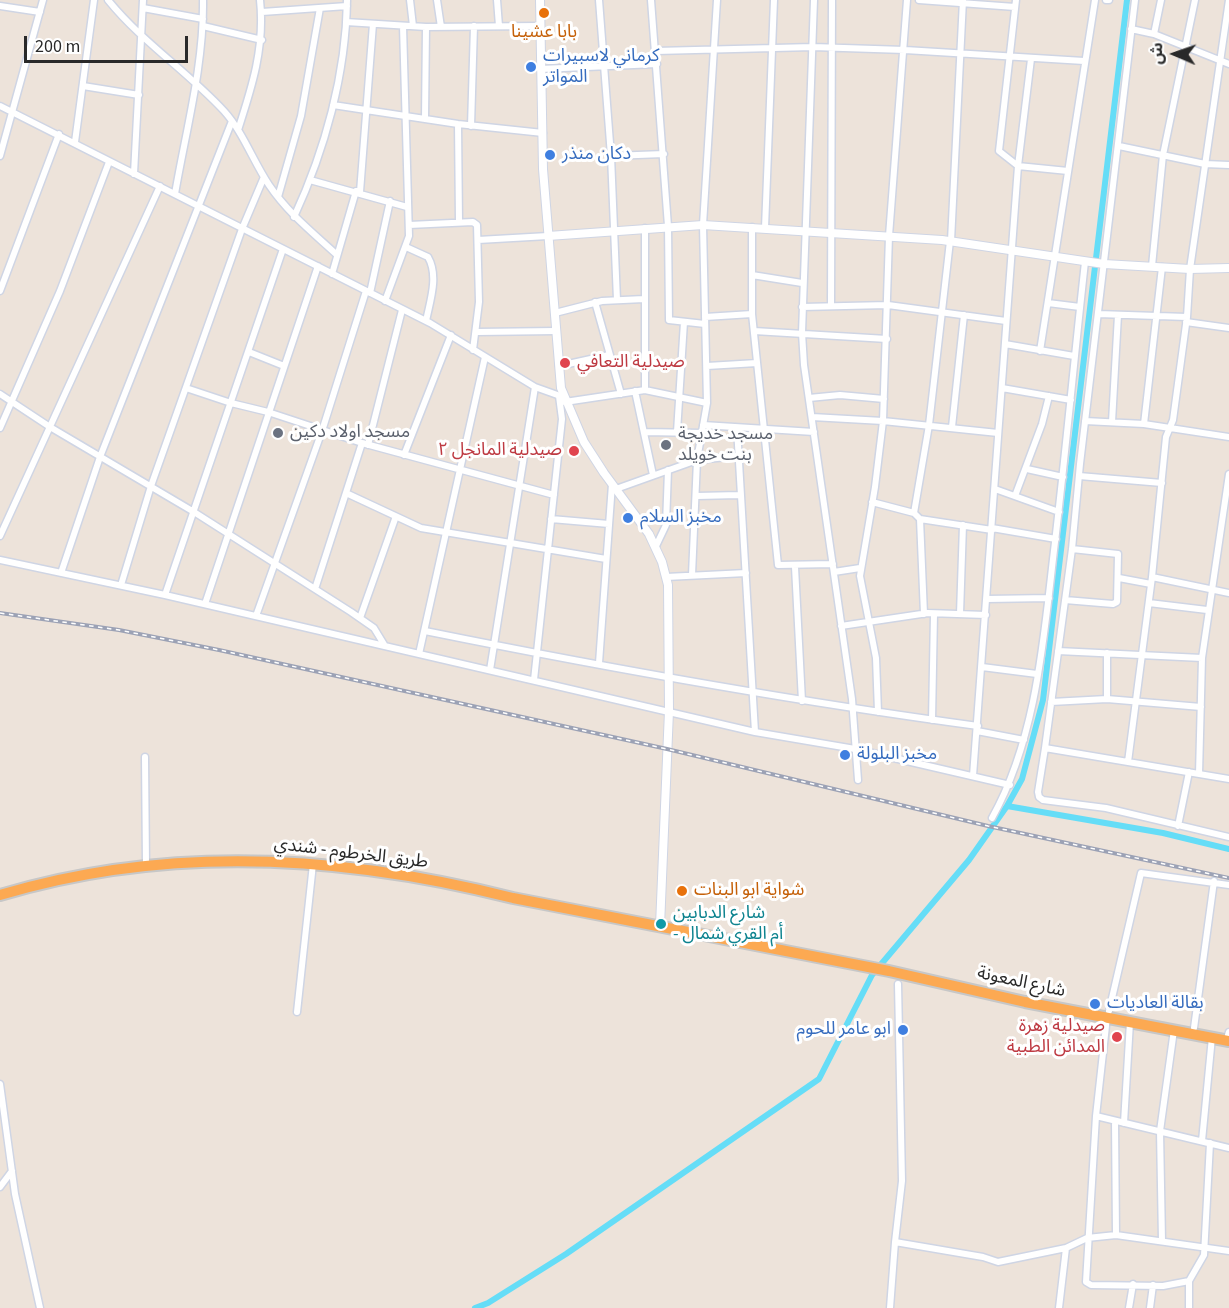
<!DOCTYPE html>
<meta charset="utf-8">
<style>
body{margin:0}
#map{position:relative;width:1229px;height:1308px;overflow:hidden;background:#ede3da;font-family:"Source Sans 3","Noto Sans Arabic",sans-serif}
canvas{display:block}
.north{position:absolute;left:1145px;top:24px;width:60px;height:60px;-webkit-text-stroke:4px #fff;paint-order:stroke;rotate:272deg;font-size:16px;font-weight:700;line-height:24px;text-align:center;color:#292929}
.north::after{content:'';display:block;margin:auto;width:21px;height:27px;background:#292929;clip-path:polygon(50% 0,100% 100%,50% 72%,0 100%)}
.scale{position:absolute;left:24px;top:36px;width:164px;height:27px;box-sizing:border-box;border:3px solid #292929;border-top:0;padding-left:8px;font-size:18px;line-height:21px;white-space:nowrap;color:#292929;-webkit-text-stroke:4px #fff;paint-order:stroke}
</style>
<div id="map">
<canvas width="1229" height="1308"></canvas>
<div class="north">ش</div>
<div class="scale">200 m</div>
</div>
<script>
const g = document.querySelector('canvas').getContext('2d');
g.lineJoin = 'round';
function trace(path, color, width, dash) {
  g.strokeStyle = color;
  g.lineWidth = width;
  g.lineCap = dash ? 'butt' : 'round';
  g.setLineDash(dash || []);
  g.stroke(path);
}
function drawText(font, color, halo, rows, align = 'center') {
  g.font = font + ' "Source Sans 3","Noto Sans Arabic",sans-serif';
  g.lineWidth = 6;
  g.setLineDash([]);
  g.textBaseline = 'middle';
  g.strokeStyle = halo;
  g.fillStyle = color;
  for (const [text, x, y, turn = 0] of rows) {
    g.save();
    g.translate(x, y);
    g.rotate((+turn || 0) * Math.PI / 180);
    g.textAlign = isNaN(turn) ? turn : align;
    if (halo) g.strokeText(text, 0, 0);
    g.fillText(text, 0, 0);
    g.restore();
  }
}
trace(new Path2D(`
 M1007,806L1163,833L1229,849
 M475,1308L488,1303L566,1254L819,1079L872,975L969,860L1007,806L1022,779L1043,700L1127,0`), '#65ddf7', 6);
const minor = new Path2D(`
 M108,0C142,42 187,71 224,111C243,132 253,161 269,185C288,213 312,232 336,254
 M410,0L413,26
 M437,0L441,27
 M497,0L499,26
 M599,0L611,156L617,300
 M651,0L668,226L669,320L705,324
 M814,0L802,333L804,365L852,699L858,780
 M919,0L1015,7
 M1016,0L999,151L1018,166L1068,171
 M1106,0H1109
 M1135,0L1080,464L1072,549L1045,748L1229,779
 M0,6L40,12
 M143,8L203,19
 M262,12L347,6
 M346,22L426,27L540,26
 M203,26L262,40
 M1131,29L1154,34L1229,64
 M1154,34L1161,0
 M656,51L813,47L905,50L1084,61
 M540,69L657,64
 M83,86L139,95
 M333,105L458,124L543,133
 M0,106L430,323L535,387L563,397
 M425,119L426,27
 M458,124L459,222
 M471,126L474,26
 M238,130C252,87 265,47 260,0
 M75,142L94,0
 M1119,146L1205,164L1229,165
 M0,156L43,0
 M611,156L664,154
 M134,174L143,0
 M310,180L407,207
 M360,192L373,24
 M175,194C186,130 204,65 203,0
 M278,197L301,116L320,8
 M294,217C325,150 346,74 347,0
 M409,225L473,222L477,225L479,302L473,350
 M752,227V314L778,565L833,564
 M645,228V390
 M765,228L774,0
 M478,240L548,236
 M951,241L963,0
 M406,247L428,257C439,276 430,301 426,321
 M1152,266L1163,155L1195,0
 M332,274L356,191
 M752,275L802,283
 M0,291L59,134
 M370,293L390,201
 M385,301L409,236L403,26
 M595,302L621,394
 M1048,303L1080,307
 M831,306L832,0
 M802,307L888,305L1006,321
 M555,313L602,301L644,299
 M1098,314L1187,317
 M705,317L752,314
 M1186,322L1229,328
 M754,331L887,339
 M477,332L556,331
 M1005,344L1074,356
 M1040,351L1095,0
 M249,352L284,366
 M559,366L609,355
 M707,366L757,363
 M186,388L231,403L268,412L362,443L554,495
 M1002,388L1071,400
 M635,391L653,475
 M0,394L50,427L194,512L351,612L374,628L385,646
 M809,398L840,395L884,399
 M565,402L645,390L707,403
 M812,417L883,421L998,433
 M1085,421L1144,424L1229,437
 M1112,422L1118,315
 M1144,424L1162,267
 M703,425L814,432
 M952,427L964,315
 M0,428L60,291L109,162
 M737,428L755,732
 M644,432L702,433
 M677,432L684,322
 M368,445L402,310
 M404,455L451,335
 M1027,469L1063,477
 M1079,476L1162,483
 M616,489L697,460L737,456
 M995,489L1059,512
 M346,493L421,528L606,559
 M697,496L739,495
 M1015,496L1042,424L1049,396
 M872,502L914,513L920,519L992,530
 M914,513L929,425L950,241
 M551,519L609,524
 M920,519L924,614
 M992,528L1056,539
 M0,536L160,186
 M656,546L666,525L668,470
 M0,560L165,595L755,732L855,749L1010,785
 M795,567L802,701
 M834,572L860,568
 M61,573L100,457L232,121
 M692,575L697,460L707,403L703,225L717,0
 M666,577L746,573
 M1152,577L1229,593
 M1119,578L1151,584
 M121,585L151,486L242,229L264,177
 M315,589L362,443
 M165,595L283,249
 M987,599L1049,598
 M1065,600L1113,604L1117,602L1118,554L1072,549
 M1149,603L1207,610
 M205,604L318,266
 M960,614L963,525
 M256,616L322,431L366,291
 M360,618L395,519
 M841,626L928,613L986,615
 M425,631C608,668 793,701 978,726
 M1058,651L1202,658
 M1107,653V699
 M419,654L485,357
 M599,663L612,484
 M982,667L1037,674
 M490,670L535,387
 M534,680L562,419L559,396
 M1051,702L1107,699L1201,707
 M878,712L876,658L860,576L875,487L883,421L889,236L907,0
 M932,720L934,614
 M977,731L1024,740
 M1045,748L1038,792L1039,797L1043,800L1106,808L1229,837
 M145,757L146,865
 M1128,762L1152,577L1166,437L1173,420L1187,317L1190,269L1229,0
 M1199,774L1202,658L1229,474
 M973,776L1018,166L1031,59
 M992,818C1035,741 1043,646 1053,559C1065,460 1074,361 1085,262
 M1178,826L1189,772
 M898,984L902,1181L895,1242L983,1257L998,1262L1066,1248
 M1109,1011L1141,873L1229,885
 M297,1012L313,864
 M1107,1017L1096,1116L1086,1282L1091,1285L1163,1286L1189,1281
 M1194,1028L1214,881
 M1228,1035L1229,1032
 M0,1084L15,1194L40,1308
 M1096,1116L1229,1148
 M1115,1121L1116,1235
 M1124,1123L1130,1022
 M1202,1141L1212,1037
 M0,1187L12,1171
 M1162,1241L1160,1131L1174,1030
 M890,1308L895,1242
 M1059,1308L1066,1248L1087,1238L1116,1235L1229,1251
 M1129,1308L1133,1284
 M1150,1308L1153,1285
 M1189,1308V1281L1204,1255L1210,1143`);
const tertiary = new Path2D(`
 M540,0L543,169L561,388L584,442L604,473L649,534L662,562L668,585L669,711L660,926
 M548,236L703,225L942,240L1104,264L1190,269L1229,268`);
const trunk = new Path2D(`
 M0,895C169,844 344,855 513,898L889,971L1025,1002L1229,1041`);
trace(minor, '#cfd5e4', 9);
trace(tertiary, '#cfd5e4', 10);
trace(trunk, '#c7c7c7', 14);
trace(minor, '#fff', 6);
trace(tertiary, '#fff', 8);
trace(trunk, '#fca952', 10);
const rail = new Path2D(`
 M0,613L119,630L219,650L667,749L988,826L1229,878`);
trace(rail, '#9ca2b5', 4);
trace(rail, '#fff', 1.5, [4.5]);
for (const [x, y, r, color] of [
 [544,13,6,"#e8710a"],
 [531,67,6,"#3f7fe0"],
 [550,155,6,"#3f7fe0"],
 [565,363,6,"#e0444e"],
 [278,433,6,"#6b7280"],
 [666,445,6,"#6b7280"],
 [574,451,6,"#e0444e"],
 [628,518,6,"#3f7fe0"],
 [845,755,6,"#3f7fe0"],
 [682,891,6,"#e8710a"],
 [661,924,6,"#0f9aa8"],
 [1095,1004,6,"#3f7fe0"],
 [903,1030,6,"#3f7fe0"],
 [1117,1037,6,"#e0444e"]
]) {
  const dot = new Path2D();
  dot.arc(x, y, r, 0, 2 * Math.PI);
  g.fillStyle = color;
  g.fill(dot);
  trace(dot, '#fff', 2);
}
drawText('18px', '#c56008', '#fff', [
 ["بابا عشينا",544,33],
 ["شواية ابو البنات",694,891,"left"]
]);
drawText('18px', '#366cbe', '#fff', [
 ["كرماني لاسبيرات",543,57],
 ["المواتر",543,78],
 ["دكان منذر",562,155],
 ["مخبز السلام",640,518],
 ["مخبز البلولة",857,755],
 ["بقالة العاديات",1107,1004],
 ["ابو عامر للحوم",891,1030,"right"]
], 'left');
drawText('18px', '#be3a42', '#fff', [
 ["صيدلية التعافي",577,363,"left"],
 ["صيدلية المانجل ٢",562,451],
 ["صيدلية زهرة",1105,1027],
 ["المدائن الطبية",1105,1048]
], 'right');
drawText('18px', '#5b616d', '#fff', [
 ["مسجد اولاد دكين",290,433],
 ["مسجد خديجة",678,435],
 ["بنت خويلد",678,456]
], 'left');
drawText('18px', '#292929', '#fff', [
 ["طريق الخرطوم - شندي",351,854,7],
 ["شارع المعونة",1021,983,12]
]);
drawText('18px', '#0d838f', '#fff', [
 ["شارع الدبابين",673,914],
 ["- أم القري شمال",673,935]
], 'left');
</script>
